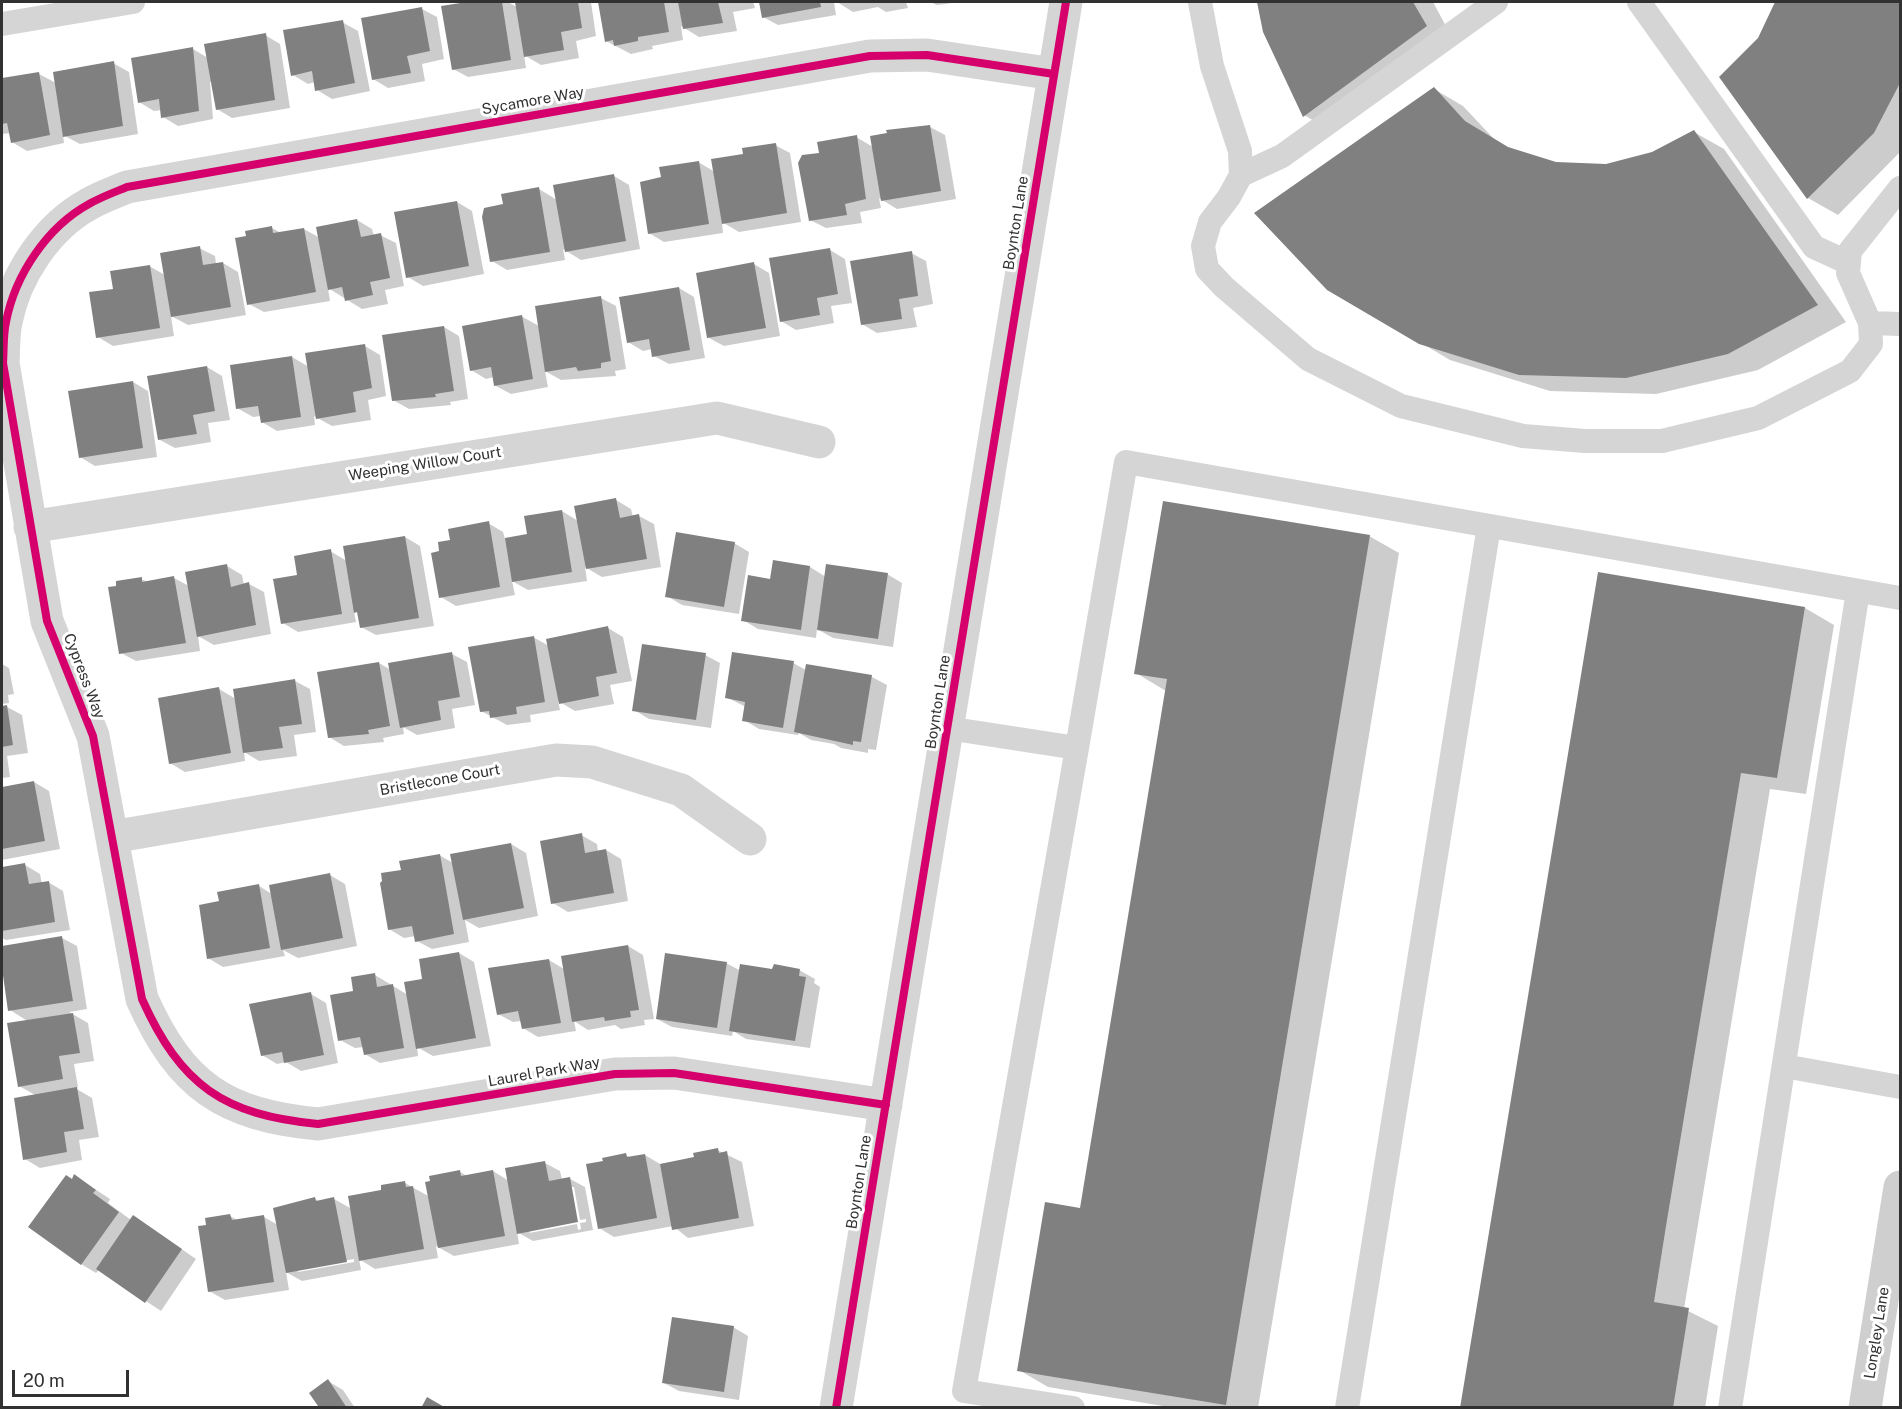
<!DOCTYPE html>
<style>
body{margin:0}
#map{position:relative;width:1902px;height:1409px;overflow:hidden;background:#fff;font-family:"Public Sans",sans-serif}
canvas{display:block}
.frame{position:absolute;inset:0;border:3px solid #313131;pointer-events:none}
.scale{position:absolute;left:12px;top:1370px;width:117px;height:27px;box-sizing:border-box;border:3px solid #313131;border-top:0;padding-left:8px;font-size:18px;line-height:21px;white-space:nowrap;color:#313131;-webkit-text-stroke:4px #fff;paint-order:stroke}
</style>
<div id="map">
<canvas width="1902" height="1409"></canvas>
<div class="frame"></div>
<div class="scale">20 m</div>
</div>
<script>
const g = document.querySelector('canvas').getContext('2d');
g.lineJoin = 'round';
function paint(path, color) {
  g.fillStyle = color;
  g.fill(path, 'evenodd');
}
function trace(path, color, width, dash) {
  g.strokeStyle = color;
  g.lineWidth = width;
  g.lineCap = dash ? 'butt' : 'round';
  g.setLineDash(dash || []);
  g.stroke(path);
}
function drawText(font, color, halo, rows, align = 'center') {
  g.font = font + ' "Public Sans",sans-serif';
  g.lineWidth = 6;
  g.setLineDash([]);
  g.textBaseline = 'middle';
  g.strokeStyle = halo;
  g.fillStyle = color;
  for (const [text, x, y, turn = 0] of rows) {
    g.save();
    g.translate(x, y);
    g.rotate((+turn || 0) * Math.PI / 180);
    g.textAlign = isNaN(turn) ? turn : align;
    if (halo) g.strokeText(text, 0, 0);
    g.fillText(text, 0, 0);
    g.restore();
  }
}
paint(new Path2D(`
 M475,2H508L517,7L516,2H591L596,36L576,41L579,58L541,65L524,55L526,68L468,77L453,69L443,8Z
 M599,2H753L755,8L733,12L737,31L699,37L681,26L683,40L652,46L653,49L631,54L606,41Z
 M761,2H834L836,15L778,25L763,17Z
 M837,2H909H906L908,8L886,12L878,7L853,12Z
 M930,2H960L937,5Z
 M1259,2H1433L1455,43L1333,132L1304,115L1264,31Z
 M1777,2H1900V152L1838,215L1808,198L1721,77L1759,38Z
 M422,9L437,17L444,59L422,64L425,81L388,88L373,79Z
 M342,22L358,31L370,91L332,99L317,90L315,82L308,84L293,75Z
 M265,35L280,44L290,108L232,118L217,109L212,82H210L213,119L178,126L163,117L162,110L154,111L139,102L193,49L208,58Z
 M113,63L129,72L138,134L80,144L63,135L64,143L27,151L12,142L11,133L2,134V80L39,74L56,83Z
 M1434,89L1463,106L1495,140L1511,150L1556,163L1606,165L1653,154L1694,132L1724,149L1846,322L1758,370L1656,394L1550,391L1450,360L1328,288Z
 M930,127L945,135L956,199L897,209L879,198L881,208L860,212L862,223L826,228L810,220L821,154L856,137L873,147Z
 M775,145L790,153L801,222L739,232L722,222L723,233L664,242L649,233L663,178L698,162L715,172L744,155Z
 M614,176L629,185L640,249L581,260L563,249L565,260L507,270L492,261L505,206L539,189L557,200Z
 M457,202L472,211L484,274L423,286L408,277Z
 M357,220L372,229L374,236L380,235L396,243L404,286L385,290L388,304L362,309L328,288L330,301L264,312L249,304L272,228L281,233L304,229L320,238Z
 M199,248L215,256L216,264L223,263L238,272L246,315L188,325L171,316L174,336L113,346L98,337L114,290L149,266L165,275Z
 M830,250L845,259L852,303L831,306L834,323L796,330L781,321Z
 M911,253L926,261L933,304L913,308L917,327L877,333L862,324Z
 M754,264L769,273L780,336L724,346L709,338Z
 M679,288L694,297L705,358L669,364L654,356L652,349L643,351L628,342Z
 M601,298L616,306L626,369L615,371L616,376L561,380L545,371L548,387L511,394L496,386L494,377L486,379L471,370L521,316L539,326Z
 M444,327L459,336L468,399L450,402L451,405L409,409L393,400Z
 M365,346L380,355L386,396L368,400L371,420L332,426L314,416L315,425L277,431L262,422L261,416L253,417L237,408L292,357L309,367Z
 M207,367L222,376L230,420L208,423L211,442L175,448L160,440Z
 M133,382L148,391L157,457L95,466L80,457Z
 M616,500L631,509L633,517L639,516L654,524L661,567L602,577L585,567L587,581L528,590L512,581L515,595L456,606L441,597V552L451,541L488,523L503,532L505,539L529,536L562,511L578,521Z
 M1369,536L1399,553L1258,1408H1175L1048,1387L1019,1370L1081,1210L1166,691L1136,673Z
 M405,537L420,546L434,626L376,635L361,627L359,613L354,611L356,622L298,632L283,623L299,576L330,551L347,561Z
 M734,543L749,552L739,614L682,605L667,596Z
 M774,562L810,567L826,577L887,574L902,583L893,647L833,638L817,629L816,638L758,629L743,620L771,581Z
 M227,566L242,575L244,585L249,584L264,592L271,634L214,645L198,636L200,651L136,661L121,653L141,579L148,582L174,578L189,586Z
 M1599,574L1805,608L1834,625L1806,794L1770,789L1684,1309L1718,1326L1705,1408H1462Z
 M608,628L623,637L632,681L610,685L614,704L575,711L558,701L560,710L530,715L531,722L507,725L481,711L533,637L549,646Z
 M452,654L467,662L475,705L452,709L455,728L417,735L403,727L404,734L383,738L384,742L344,746L329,737L379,663L391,670Z
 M705,655L720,663L711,728L649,719L634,710Z
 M793,663L806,670L807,666L872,677L887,685L876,750L868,749V753L841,748L834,744L811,740L799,733L798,735L759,729L744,720L746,707L726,697Z
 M2,664L9,668L14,694L8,695L9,703L2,704Z
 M295,681L310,689L316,732L294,735L297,756L259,761L244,752L245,761L185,772L170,763L219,689L236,699Z
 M2,707H7L22,715L28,753L7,756L10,777L2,778Z
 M34,782L49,791L60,849L2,860V789Z
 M581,835L597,844L598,852L606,850L621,859L628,901L568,912L553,903Z
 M511,844L526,853L538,916L479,928L465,920L469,942L432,949L417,941L416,936L404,938L389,929L403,871L439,855L453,863Z
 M25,865L40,874L42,884L48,882L63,891L70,930L6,940L2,938V869Z
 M330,875L345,884L357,946L298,958L283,950L285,956L223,967L208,958L220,903L259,886L272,894Z
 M62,938L77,946L87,1009L69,1012L88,1023L94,1061L74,1064L78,1087L75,1088L92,1098L99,1137L79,1140L82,1160L40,1168L25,1159L37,1096L19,1086L29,1022L10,1010L2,948Z
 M628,946L643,955L654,1019L644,1020L645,1025L621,1029L615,1025L588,1030L574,1021L576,1031L538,1037L523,1028L521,1021L513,1022L498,1014L549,960L564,969Z
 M459,953L474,962L491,1046L433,1056L417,1047L418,1056L380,1063L365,1054L364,1047L355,1048L340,1040L355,992L375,975L408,995L424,980L420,960Z
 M726,963L741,971L799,970L815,979L814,983L820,987L810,1048L746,1039L733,1031L732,1036L672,1027L657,1019Z
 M311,994L326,1003L338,1063L301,1071L286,1062L277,1064L262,1055Z
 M717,1150L742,1162L754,1226L688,1238L673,1226L614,1237L599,1228L626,1155L631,1158L645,1155L660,1164L695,1158Z
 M545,1163L560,1171L562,1180L570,1179L585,1187L593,1230L533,1241L517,1232L519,1244L454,1256L436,1246L438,1258L375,1269L359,1259L361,1270L302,1281L286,1272L289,1290L225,1300L209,1291L208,1226L230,1216L239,1221L264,1217L278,1225L315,1199L320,1202L334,1199L352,1209L405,1183L430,1197L460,1172L467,1176L493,1171L509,1181ZM571,1187H574L580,1220L586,1219V1222L580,1223L581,1229L578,1230L577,1224L529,1233ZM354,1259V1262L298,1272V1269Z
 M75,1176L110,1199L108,1203L131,1220L148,1226L196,1259L161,1311L99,1270L96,1273L81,1264L72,1180Z
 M733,1327L748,1336L739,1400L679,1391L664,1383Z
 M328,1381L343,1390L355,1408H318Z`), '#0003');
paint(new Path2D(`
 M467,2H502L511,60L452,70L441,6Z
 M515,2H578L582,28L561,32L564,50L524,57Z
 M598,2H664L669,32L638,37V41L614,46L613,40L605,42Z
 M678,2H718L723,23L683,29Z
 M759,2H820L821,7L762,18Z
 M1257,2H1413L1427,26L1303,117L1263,32Z
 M1775,2H1900V83L1874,133L1807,199L1719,77L1758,38Z
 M422,7L430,51L407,56L411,73L372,80L361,18Z
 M343,20L355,83L315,91L312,71L291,76L283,30Z
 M266,33L275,100L216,110L204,44Z
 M193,47L199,111L161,118L159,99L138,103L131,58Z
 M114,61L123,126L63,137L53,72Z
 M39,72L50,135L11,143L7,123L2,124V78Z
 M1434,87L1465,121L1508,147L1556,162L1606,164L1652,152L1694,130L1818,305L1728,354L1626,378L1519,375L1419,344L1327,290L1254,213Z
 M930,125L941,191L881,201L870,136L887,133L886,130Z
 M857,135L866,199L845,204L847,215L809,221L798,163L802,155L819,153L817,142Z
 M776,143L787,213L722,224L711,159L743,154L742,148Z
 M699,161L709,224L648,234L640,182L661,177L659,167Z
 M614,174L626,241L565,252L553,185Z
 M539,187L550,252L490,262L482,217L484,208L503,204L501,194Z
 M457,201L469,266L406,278L394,212Z
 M357,219L361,237L381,233L390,278L370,282L373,295L345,301L342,287L328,290L316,227Z
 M272,226L273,233L304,228L316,292L247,305L235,238L246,236L245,231Z
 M200,246L203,265L223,262L231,307L171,317L160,253Z
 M830,248L838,294L817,298L820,315L780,322L769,258Z
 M912,251L918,296L899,299L902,319L861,325L850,261Z
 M754,262L766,328L707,338L696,273Z
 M150,265L160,328L96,338L89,292L113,289L110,271Z
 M679,287L690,350L652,357L649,339L627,343L619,297Z
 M601,296L611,361L601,363V368L578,371L576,367L545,372L535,306Z
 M522,315L533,379L494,386L491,367L470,371L462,326Z
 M444,326L454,391L435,394L436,397L392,401L382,335Z
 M365,344L372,388L353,392L356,412L316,419L305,353Z
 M292,356L301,417L261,423L258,406L236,409L230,365Z
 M207,366L215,411L193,415L197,434L158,440L147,376Z
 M133,381L143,448L79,458L68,391Z
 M616,498L620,518L639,514L647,559L586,569L574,506Z
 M1163,501L1370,535L1226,1405L1017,1371L1045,1202L1080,1208L1167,679L1134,674Z
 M562,510L572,572L512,582L505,538L527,534L524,516Z
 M489,521L500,587L439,598L431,553L439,551L438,542L450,540L448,529Z
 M676,532L735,542L724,607L665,597Z
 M405,536L419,618L360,628L357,612L354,613L343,546Z
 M331,549L342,614L281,624L273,579L297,575L294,556Z
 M773,560L810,566L801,630L741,621L748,575L770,579Z
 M227,564L231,587L249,582L256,625L197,637L185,572Z
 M826,564L888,573L878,639L817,630Z
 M1598,572L1805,607L1777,778L1741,773L1666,1226L1654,1302L1689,1308L1673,1408H1460Z
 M174,576L186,643L119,654L108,587L116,586V581L142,577V582Z
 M608,626L617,673L596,677L599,696L559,704L546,639Z
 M534,636L545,702L516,707L517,714L490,718L489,711L480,712L468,647Z
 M642,644L706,653L696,720L632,711Z
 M452,652L460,697L438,701L441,720L400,728L388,663Z
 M732,652L794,661L783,728L742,721L745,702L725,698Z
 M379,662L390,726L368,730L369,734L328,738L317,672Z
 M806,664L872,675L861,742L853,741V745L794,732Z
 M295,679L302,724L279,727L283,748L243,753L233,689Z
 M219,687L231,753L169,764L158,698Z
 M7,705L13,745L2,747V706Z
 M34,781L45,841L2,849V787Z
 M582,833L585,853L606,849L614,893L551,904L540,841Z
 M511,843L524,908L463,920L450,854Z
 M440,854L454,934L415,942L412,926L388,930L380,883L382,881L381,873L401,870L399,861Z
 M25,863L29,884L49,881L55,922L2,931V867Z
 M330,873L343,938L281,950L269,885Z
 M259,884L270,948L207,959L199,905L219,901L217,892Z
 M62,936L73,1001L8,1011L2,968V946Z
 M628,945L639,1010L630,1011L631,1017L605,1021L604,1017L572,1022L561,956Z
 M459,952L476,1038L416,1049L404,982L422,979L419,959Z
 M665,953L727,962L717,1028L656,1019Z
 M549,959L561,1023L522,1029L518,1011L497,1015L488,968Z
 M740,964L772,969L774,964L800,969L799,976L806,977L795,1041L729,1031Z
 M375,973L377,987L393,984L404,1048L364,1055L360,1037L338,1041L330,995L353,991L351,977Z
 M311,992L324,1055L284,1063L282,1052L261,1056L249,1004Z
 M73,1013L80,1053L59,1056L63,1079L18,1087L7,1023Z
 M77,1087L84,1129L64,1132L67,1152L23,1160L14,1098Z
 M718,1148L719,1153L727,1151L739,1218L672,1230L660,1164L694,1157L693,1153Z
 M626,1153L627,1157L645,1154L657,1218L598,1229L586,1164L603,1161L602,1158Z
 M545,1161L549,1181L570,1177L578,1222L517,1234L505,1168Z
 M460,1170L461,1176L493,1170L505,1236L438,1248L425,1182L430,1181L429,1176Z
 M74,1174L96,1190L93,1193L119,1212L81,1265L28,1227L66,1175L72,1179Z
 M405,1181L406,1187L413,1186L424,1249L359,1261L348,1196L381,1190V1185Z
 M315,1197L316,1201L334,1197L347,1262L286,1273L273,1208Z
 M230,1214L232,1220L264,1215L274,1282L208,1292L198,1226L206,1225L205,1218Z
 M133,1215L182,1249L145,1303L96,1269Z
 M672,1317L734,1326L724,1392L662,1383Z
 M328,1379L347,1408H316L318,1406L309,1393Z
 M427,1397L446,1408H421Z`), '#808080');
trace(new Path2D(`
 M1200,2L1212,66L1240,151L1241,175L1229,197L1210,222L1203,246L1207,269L1224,287L1308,359L1401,406L1523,436L1585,441H1662L1758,418L1850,371L1871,344L1870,323L1848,273L1850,251L1900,188
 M1639,2L1814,247L1849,263
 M2,24L133,2
 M1241,175L1282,156L1496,2
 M1870,323L1900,324
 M947,728L1077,748L1126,462L1900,598
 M1784,1066L1900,1087
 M1073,1408L964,1391L1077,748
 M1347,1408L1489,526
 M1730,1408L1858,591`), '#d5d5d5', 24);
trace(new Path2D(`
 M30,527L717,418L819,442
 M112,837L556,760L592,762L681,790L750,839
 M886,1105L674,1073L615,1074L318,1124C224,1115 181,1086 142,999L93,736L47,621L3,363C4,350 3,335 6,322C15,275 47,227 89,204C101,197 115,192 127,187L870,56L927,55L1054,74
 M836,1408L1066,2`), '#d5d5d5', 33);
trace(new Path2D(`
 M1865,1408L1900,1187`), '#cfcfcf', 33);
trace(new Path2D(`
 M886,1105L674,1073L615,1074L318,1124C224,1115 181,1086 142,999L93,736L47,621L3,363C4,350 3,335 6,322C15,275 47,227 89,204C101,197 115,192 127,187L870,56L927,55L1054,74
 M836,1408L1066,2`), '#d6006c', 8);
drawText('15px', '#313131', '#fff', [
 ["Sycamore Way",533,101,-10],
 ["Boynton Lane",1016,223,-81],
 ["Weeping Willow Court",425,464,-9],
 ["Cypress Way",84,676,69],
 ["Boynton Lane",938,702,-81],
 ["Bristlecone Court",440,780,-10],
 ["Laurel Park Way",544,1072,-10],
 ["Boynton Lane",859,1182,-81],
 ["Longley Lane",1877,1333,-81]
]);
</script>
